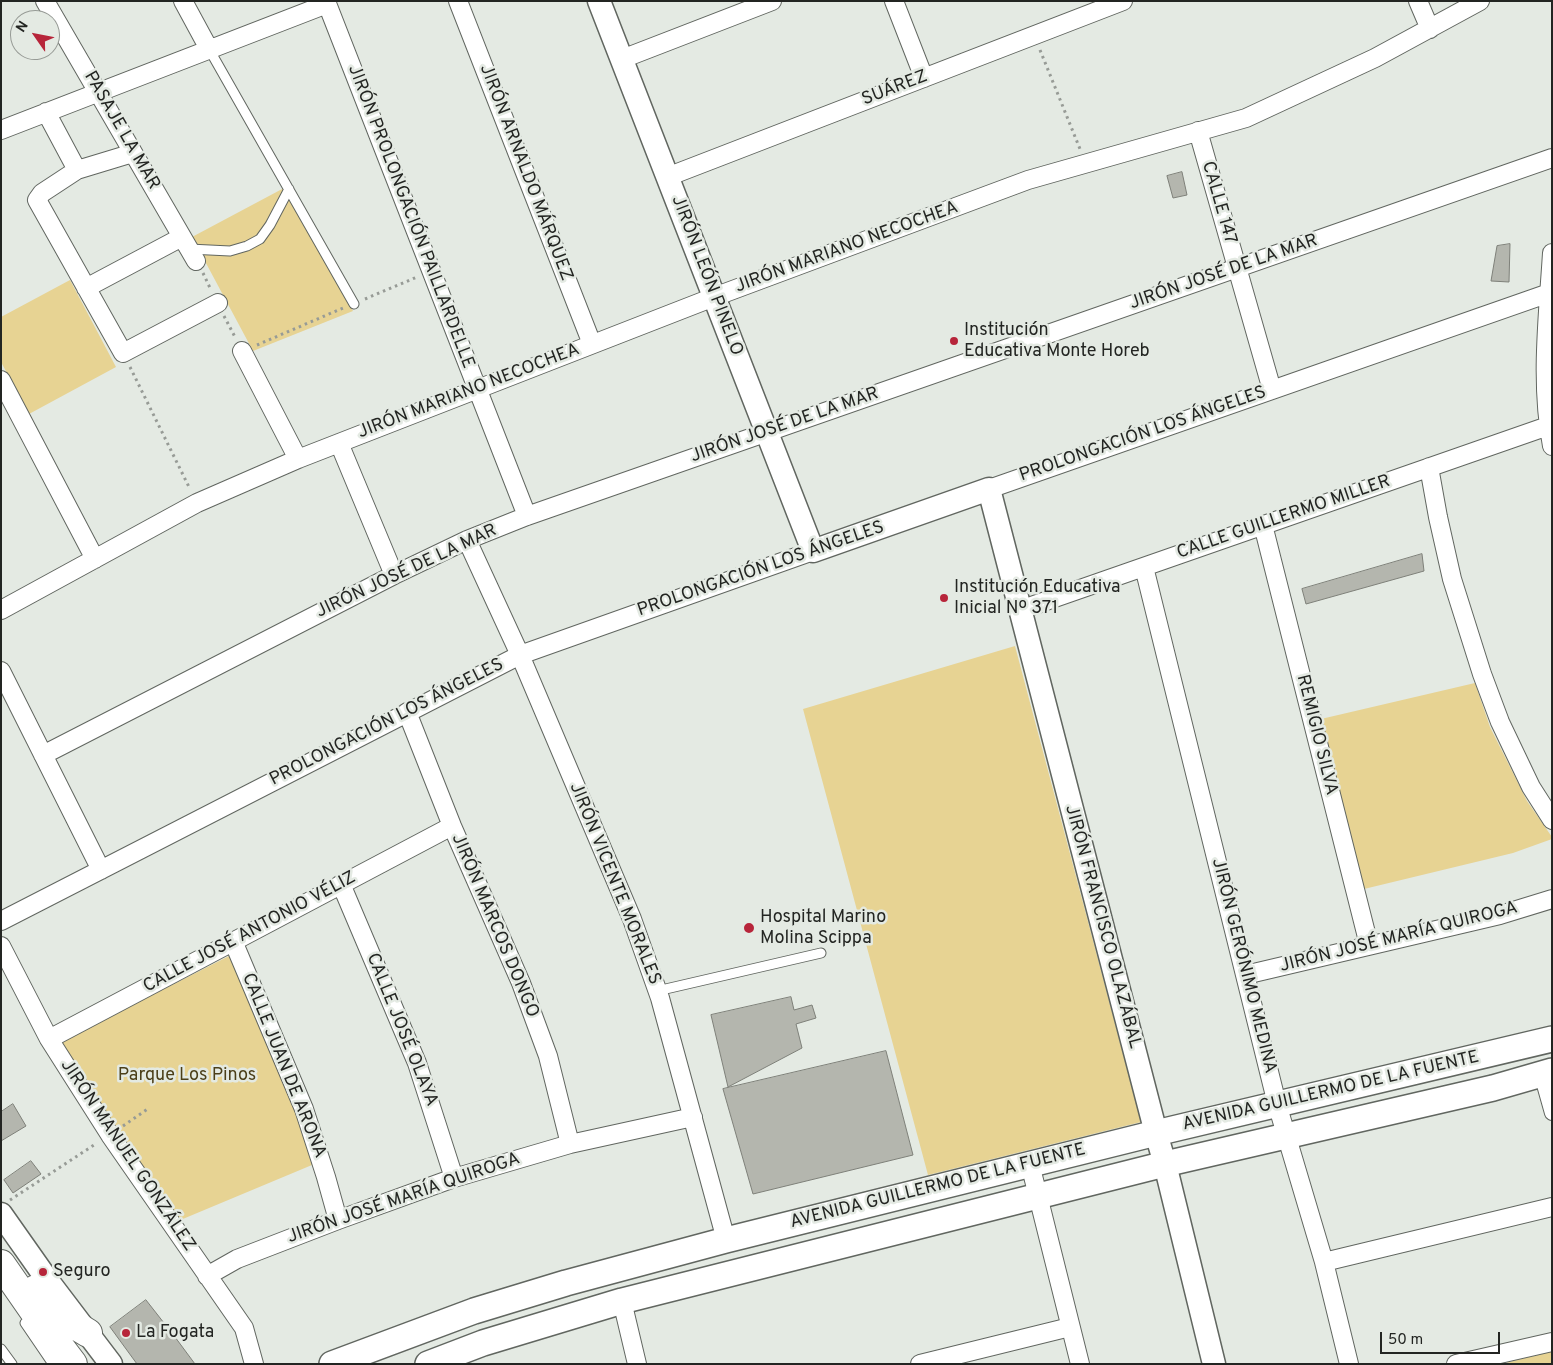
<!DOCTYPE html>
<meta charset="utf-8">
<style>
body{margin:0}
#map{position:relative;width:1553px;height:1365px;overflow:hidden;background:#e4eae3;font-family:Overpass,sans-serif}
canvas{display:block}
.frame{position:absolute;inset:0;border:2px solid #232522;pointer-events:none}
.north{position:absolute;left:10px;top:10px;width:50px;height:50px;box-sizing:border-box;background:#e4eae3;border:1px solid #979b96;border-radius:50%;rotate:303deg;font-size:14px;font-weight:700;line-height:20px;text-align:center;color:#232522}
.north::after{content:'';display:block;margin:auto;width:18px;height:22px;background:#b7253a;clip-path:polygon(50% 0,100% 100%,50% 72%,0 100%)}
.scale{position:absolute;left:1380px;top:1332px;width:120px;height:22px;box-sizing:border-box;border:2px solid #232522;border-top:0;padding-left:6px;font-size:15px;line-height:18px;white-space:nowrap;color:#232522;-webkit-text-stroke:4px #e4eae3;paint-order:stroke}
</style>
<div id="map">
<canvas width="1553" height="1365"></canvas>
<div class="frame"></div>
<div class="north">N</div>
<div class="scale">50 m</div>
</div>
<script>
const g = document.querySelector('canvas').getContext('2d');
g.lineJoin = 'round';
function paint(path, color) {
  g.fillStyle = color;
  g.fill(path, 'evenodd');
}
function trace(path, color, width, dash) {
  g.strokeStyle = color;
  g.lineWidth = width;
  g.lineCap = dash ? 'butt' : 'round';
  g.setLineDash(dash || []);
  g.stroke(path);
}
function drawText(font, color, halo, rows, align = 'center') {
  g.font = font + ' Overpass,sans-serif';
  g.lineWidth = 5;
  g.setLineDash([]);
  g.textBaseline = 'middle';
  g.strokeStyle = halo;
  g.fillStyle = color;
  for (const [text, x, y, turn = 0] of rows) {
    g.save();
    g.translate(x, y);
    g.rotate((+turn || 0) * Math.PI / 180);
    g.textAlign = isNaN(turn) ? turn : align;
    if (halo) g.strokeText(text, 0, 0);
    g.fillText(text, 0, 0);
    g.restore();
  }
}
paint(new Path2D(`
 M284,188L353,311L253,351L192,237Z
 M70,280L116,367L29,414L1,362V317Z
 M1015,646L1141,1122L928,1175L803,709Z
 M1475,683L1490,727L1527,801L1552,837V839L1513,853L1364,889L1321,719Z
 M231,955L297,1115L312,1165L178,1221L134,1157L60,1042Z
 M1552,1351V1364H1502Z`), '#e7d393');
const building = new Path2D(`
 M1182,172L1187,195L1173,198L1167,176Z
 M1510,244L1509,282L1491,281L1497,246Z
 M1422,554L1424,571L1306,604L1302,589Z
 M791,997L794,1010L812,1005L816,1018L796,1024L802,1048L728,1087L711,1015Z
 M886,1051L913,1155L753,1194L723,1089Z
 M13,1104L26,1126L1,1141V1112Z
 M31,1161L41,1174L13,1193L4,1180Z
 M146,1300L175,1337L195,1364H137L110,1327Z`);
paint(building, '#b4b6ae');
trace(building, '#7e8079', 1);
const service = new Path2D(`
 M209,49L354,304
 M189,249L230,251L247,246L260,239L270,225L289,189
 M657,991L821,953
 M25,1323L53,1364
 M1,1349L12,1364`);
const pedestrian = new Path2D(`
 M1541,1074L1552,1113`);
const minor = new Path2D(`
 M45,1L196,261
 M183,1L209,49
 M326,1L527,516
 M458,1L592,344
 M894,1L924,78
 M1418,1L1430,29
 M622,59L772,1
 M46,112L77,170L133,153
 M1,130L327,4
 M1198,131L1272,390
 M77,170L42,193L37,200L123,353L218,303
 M667,177L1123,1
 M1552,253C1548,317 1540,382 1552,446
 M86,288L182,237
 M242,351L298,459
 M1,380L95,559
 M339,443L394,575
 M1429,467L1438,517L1452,579L1482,674L1500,722L1531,787L1552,820
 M989,489L1552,292
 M1263,525L1369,945
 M467,540L520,655L632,919L660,998L726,1240
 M1144,567L1277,1104L1324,1262L1349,1364
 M1,610L197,503L298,459L714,297L1028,180L1246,118L1375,58L1480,1
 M1020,610L1548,426
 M1,671L101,870
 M407,712L452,826L521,983L548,1056L570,1144
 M43,755L394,575L467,540L527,516L1552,158
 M341,884L417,1063L454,1178
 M1,921L520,655L813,551
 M233,941L304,1109L326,1177L338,1220
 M1,946L49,1039L110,1135L244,1328L254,1364
 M1245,975L1500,915L1552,899
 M49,1039L452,826
 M1030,1164L1080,1364
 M1324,1262L1552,1207
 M207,1276L237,1259L338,1220L454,1178L570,1144L693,1117
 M622,1301L637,1364
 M920,1364L1070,1327
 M1456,1364L1552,1342`);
const tertiary = new Path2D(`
 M599,1L813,551L989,489L1156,1133L1165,1164L1214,1364
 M1,1214L51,1285L111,1364`);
const secondary = new Path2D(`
 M332,1364L474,1311L566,1283L726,1240L1156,1133L1552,1039
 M428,1364L483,1343L622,1301L1165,1164L1493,1088L1552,1071`);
const primary = new Path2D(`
 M1,1264L42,1323L73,1364
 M36,1289L60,1316L88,1333`);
trace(service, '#616660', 11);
trace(pedestrian, '#616660', 16);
trace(minor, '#616660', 20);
trace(tertiary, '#616660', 25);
trace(secondary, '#616660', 28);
trace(primary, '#616660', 30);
trace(new Path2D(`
 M1040,50L1080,149
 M203,273L211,290
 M365,299L417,277
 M224,316L235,337
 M257,345L343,308
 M130,367L190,489
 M123,1126L149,1108
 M10,1200L97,1143`), '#979b96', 3, [2.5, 4]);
trace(service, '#fff', 9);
trace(pedestrian, '#fff', 14);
trace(minor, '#fff', 18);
trace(tertiary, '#fff', 22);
trace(secondary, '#fff', 25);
trace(primary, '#fff', 28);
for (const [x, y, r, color] of [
 [954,341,5,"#b7253a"],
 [944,598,5,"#b7253a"],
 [749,928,6,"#b7253a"],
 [43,1272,5,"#b7253a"],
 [126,1333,5,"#b7253a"]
]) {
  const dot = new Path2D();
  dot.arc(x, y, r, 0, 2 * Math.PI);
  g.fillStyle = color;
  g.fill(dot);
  trace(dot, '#e4eae3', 2);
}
drawText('18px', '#232522', '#e4eae3', [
 ["SUÁREZ",895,89,-21],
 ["PASAJE LA MAR",121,131,60],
 ["JIRÓN ARNALDO MÁRQUEZ",525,173,69],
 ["CALLE 147",1218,203,74],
 ["JIRÓN PROLONGACIÓN PAILLARDELLE",410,217,69],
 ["JIRÓN MARIANO NECOCHEA",847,248,-20],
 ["JIRÓN JOSÉ DE LA MAR",1224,273,-19],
 ["JIRÓN LEÓN PINELO",706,276,69],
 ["JIRÓN MARIANO NECOCHEA",469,392,-21],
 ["JIRÓN JOSÉ DE LA MAR",785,426,-19],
 ["PROLONGACIÓN LOS ÁNGELES",1143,435,-19],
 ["CALLE GUILLERMO MILLER",1284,518,-19],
 ["PROLONGACIÓN LOS ÁNGELES",761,570,-19],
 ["JIRÓN JOSÉ DE LA MAR",407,572,-25],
 ["PROLONGACIÓN LOS ÁNGELES",387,723,-27],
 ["REMIGIO SILVA",1316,735,76],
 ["JIRÓN VICENTE MORALES",614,884,68],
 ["JIRÓN MARCOS DONGO",494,926,67],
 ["JIRÓN FRANCISCO OLAZÁBAL",1102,927,75],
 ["CALLE JOSÉ ANTONIO VÉLIZ",250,933,-28],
 ["JIRÓN JOSÉ MARÍA QUIROGA",1399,938,-14],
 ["JIRÓN GERÓNIMO MEDINA",1243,966,76],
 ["CALLE JOSÉ OLAYA",401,1030,68],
 ["CALLE JUAN DE ARONA",283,1066,68],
 ["AVENIDA GUILLERMO DE LA FUENTE",1331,1092,-13],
 ["JIRÓN MANUEL GONZÁLEZ",127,1156,56],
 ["AVENIDA GUILLERMO DE LA FUENTE",938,1187,-14],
 ["JIRÓN JOSÉ MARÍA QUIROGA",404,1199,-19]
]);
drawText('18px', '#232522', '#e4eae3', [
 ["Institución",964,331],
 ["Educativa Monte Horeb",964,352],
 ["Institución Educativa",954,588],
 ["Inicial Nº 371",954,609],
 ["Hospital Marino",760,918],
 ["Molina Scippa",760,939],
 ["Seguro",53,1272],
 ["La Fogata",136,1333]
], 'left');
drawText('18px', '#4b3f19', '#e4eae3', [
 ["Parque Los Pinos",187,1076]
]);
</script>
